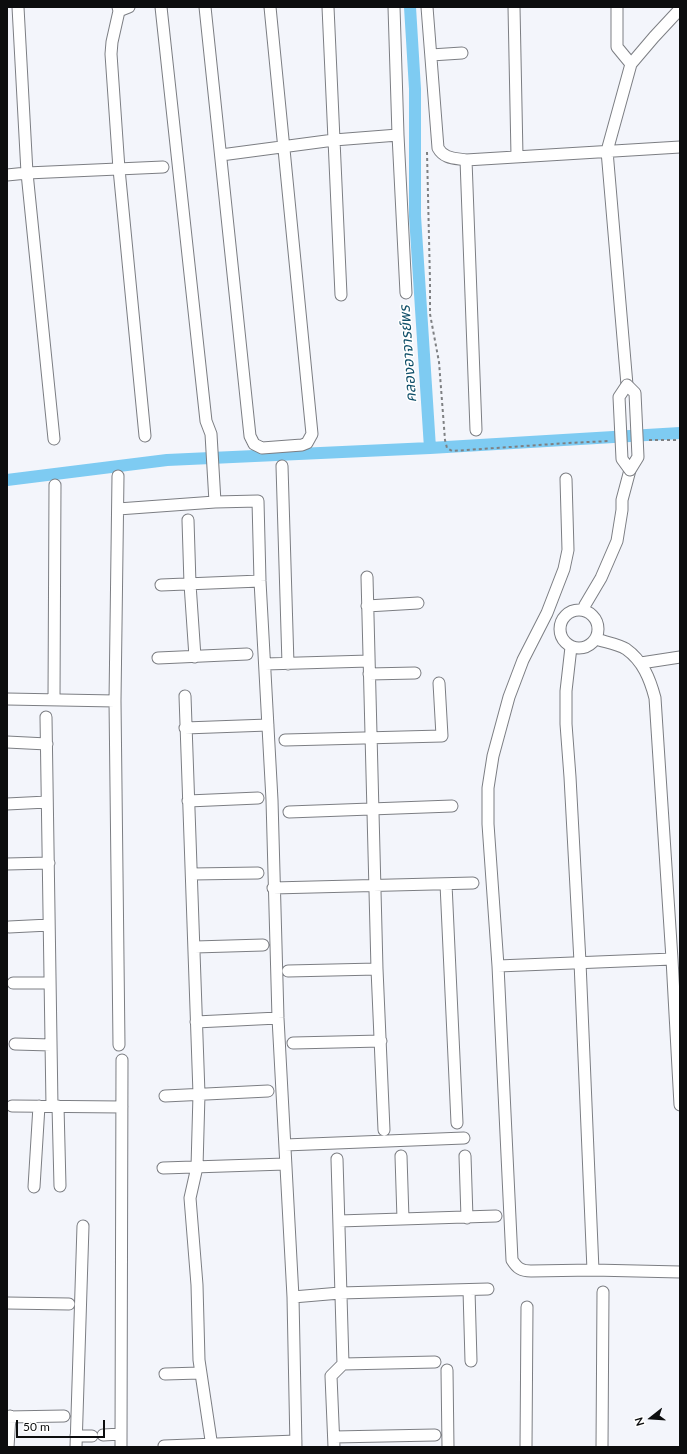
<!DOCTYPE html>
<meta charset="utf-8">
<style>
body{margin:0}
#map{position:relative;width:687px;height:1454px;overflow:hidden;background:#f3f5fb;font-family:Lato,sans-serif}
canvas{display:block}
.frame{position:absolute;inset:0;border:8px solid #0c0d0e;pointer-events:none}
.north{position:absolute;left:631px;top:1398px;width:40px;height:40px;-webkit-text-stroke:3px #fff;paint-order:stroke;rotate:253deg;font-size:11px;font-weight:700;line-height:16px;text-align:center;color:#0c0d0e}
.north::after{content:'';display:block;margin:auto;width:14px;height:18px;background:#0c0d0e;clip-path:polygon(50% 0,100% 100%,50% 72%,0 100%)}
.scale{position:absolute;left:16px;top:1420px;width:89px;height:18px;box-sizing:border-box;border:2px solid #0c0d0e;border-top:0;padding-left:5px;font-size:12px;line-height:14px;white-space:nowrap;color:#0c0d0e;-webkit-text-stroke:3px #fff;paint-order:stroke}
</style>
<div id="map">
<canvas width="687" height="1454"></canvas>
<div class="frame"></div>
<div class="north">N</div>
<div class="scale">50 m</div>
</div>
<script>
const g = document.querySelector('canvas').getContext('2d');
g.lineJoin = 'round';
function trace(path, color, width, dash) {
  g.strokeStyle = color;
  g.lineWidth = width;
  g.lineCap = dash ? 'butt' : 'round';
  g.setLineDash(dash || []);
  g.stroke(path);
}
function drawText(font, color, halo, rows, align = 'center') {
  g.font = font + ' Lato,"Noto Sans Thai",sans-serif';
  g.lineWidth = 3;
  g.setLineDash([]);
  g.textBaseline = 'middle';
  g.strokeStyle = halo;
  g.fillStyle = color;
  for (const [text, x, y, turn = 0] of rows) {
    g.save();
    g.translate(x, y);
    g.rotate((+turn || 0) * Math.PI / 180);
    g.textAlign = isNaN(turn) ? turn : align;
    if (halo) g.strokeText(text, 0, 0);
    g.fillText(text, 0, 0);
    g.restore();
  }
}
trace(new Path2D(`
 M410,7L415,89V216L430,448L680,433
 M7,480L167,460L430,448`), '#7ecbf2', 12);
const minor = new Path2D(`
 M18,7L27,173L54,439
 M118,7L119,11L112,42L111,54L119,169L145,436
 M161,7L206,421L211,434L215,502L258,501L260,581L272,800L278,1018L293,1297L296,1447
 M205,7L250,436L254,444L262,448L302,445L307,443L312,434L270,7
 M328,7L341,295
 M394,7L398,135L406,293
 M427,7L438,148C444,159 455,158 466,160L680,147
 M514,7L517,156
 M617,7V47L631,64
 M119,11L129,7
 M431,55L462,53
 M221,155L334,140L398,135
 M466,160L476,430
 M7,175L27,173L163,167
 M627,385L607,151L631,64L654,37L680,9
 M282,466L288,664
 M118,476L115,701L119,1045
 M566,479L568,550L564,569L547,613L523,660L509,697L493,756L488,788V824L498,966L512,1260C517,1268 521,1271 531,1271L593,1270L680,1272
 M118,509L215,502
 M188,520L190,584L195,657
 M367,577L377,969L384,1130
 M161,585L260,581
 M367,606L418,603
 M560 629a19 19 0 1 1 38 0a19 19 0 1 1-38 0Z
 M584,610L585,605L601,578L617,541L622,510V500L630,470
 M596,639C605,642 618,644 626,649C643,661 650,679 655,698L672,959L680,1105
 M571,647L566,691V724L570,777L580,962L593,1270
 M158,658L247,654
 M641,663L680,657
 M265,664L369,661
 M369,674L415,673
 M185,696L199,1094L197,1167L190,1198L197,1285L199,1360L212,1447
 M7,699L115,701
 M54,699L55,485
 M46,717L52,1106
 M185,728L268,725
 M285,740L442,736L439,683
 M7,742L47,744
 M188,801L258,798
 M7,804L47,802
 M289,812L452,806
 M7,864L49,863
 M192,874L258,873
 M446,884L457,1123
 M273,888L473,883
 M9,927L49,925
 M195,947L263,945
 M498,966L672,959
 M288,971L377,969
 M13,983H50
 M196,1022L278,1018
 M293,1043L381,1041
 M15,1044L51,1045
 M165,1096L268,1091
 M12,1106L122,1107
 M58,1106L60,1186
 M285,1145L464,1138
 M401,1156L403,1219
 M465,1156L467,1218
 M163,1168L285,1164
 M34,1187L39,1106
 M339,1221L496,1216
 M469,1290L471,1361
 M293,1297L340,1293L488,1289
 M7,1303L69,1304
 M343,1364L435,1362
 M447,1370L448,1447
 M165,1374L200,1373
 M7,1417L64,1416
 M103,1435L121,1434
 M76,1436H92
 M334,1437L435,1435
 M164,1446L296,1441
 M8,1447L10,1416
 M76,1447L83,1226
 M121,1447L122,1060
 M334,1447L331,1376L343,1364L337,1159
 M526,1447L527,1307
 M602,1447L603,1292`);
trace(minor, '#7c7e83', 13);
trace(new Path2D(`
 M427,152L430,281V314L439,362L445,440L447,448L452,451L568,443L610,441
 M649,440H680`), '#7e8083', 2, [3, 3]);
trace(minor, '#fff', 11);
const minorBridge = new Path2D(`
 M627,385L635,393L638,457L630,470L622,459L619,397Z`);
trace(minorBridge, '#7c7e83', 13, []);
trace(minorBridge, '#fff', 11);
drawText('italic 15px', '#11506a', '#fff', [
 ["คลองอาจารย์พร",408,354,-94]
]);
</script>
